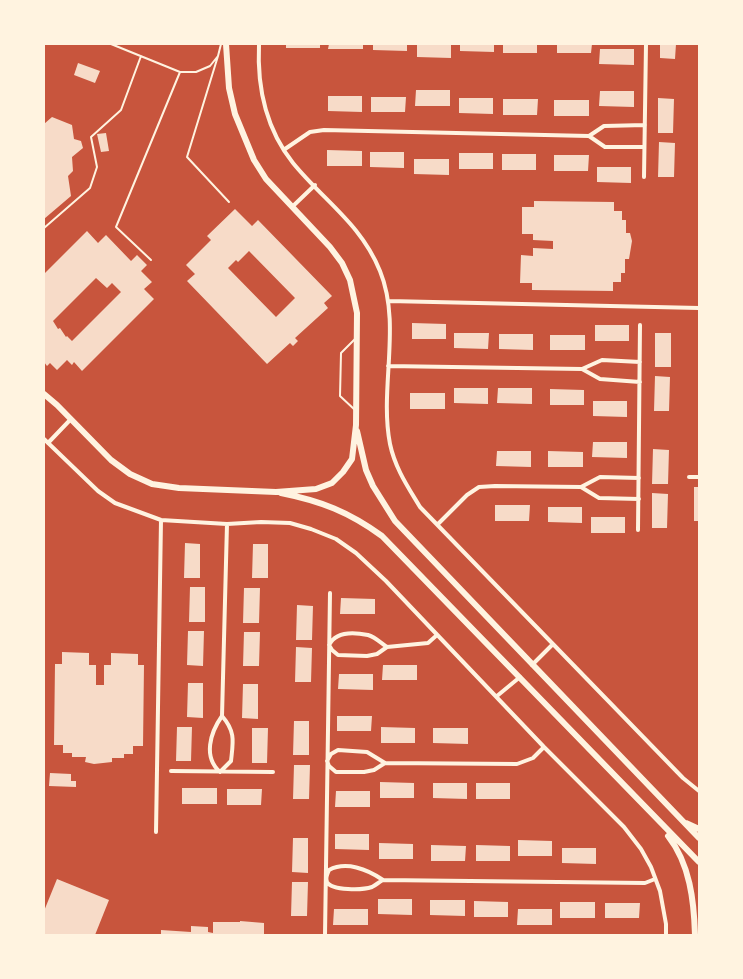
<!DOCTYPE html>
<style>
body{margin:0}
#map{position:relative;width:743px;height:979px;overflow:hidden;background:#c8553d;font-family:Roboto,sans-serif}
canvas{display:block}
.frame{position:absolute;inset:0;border:45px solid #fff3e0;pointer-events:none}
</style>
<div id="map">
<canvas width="743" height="979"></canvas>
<div class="frame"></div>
</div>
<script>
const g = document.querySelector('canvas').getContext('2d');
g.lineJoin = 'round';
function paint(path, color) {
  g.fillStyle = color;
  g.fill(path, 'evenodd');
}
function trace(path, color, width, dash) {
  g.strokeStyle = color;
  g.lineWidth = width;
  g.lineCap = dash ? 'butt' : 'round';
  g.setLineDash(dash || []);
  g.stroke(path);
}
paint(new Path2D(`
 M286,44H320V48H286Z
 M329,44H363V49H328Z
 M373,44H407V51L373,50Z
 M417,44H451V58L417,57Z
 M460,44H494V52L460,51Z
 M503,44H537V53H503Z
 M557,44H592L591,53H557Z
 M660,44H676L675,59L660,58Z
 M600,49H634V65L599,64Z
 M78,63L100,71L95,83L74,75Z
 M416,90H450V106H415Z
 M600,91H634V107L599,106Z
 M328,96H362V112L328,111Z
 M371,97H406L405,112H371Z
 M459,98H493V114L459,113Z
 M658,98L674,99L673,133H658Z
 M503,99H538L537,115H503Z
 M554,100H589V116H554Z
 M52,117L72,125L74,139L81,141L83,148L72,157L73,171L68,176L71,196L44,219V124Z
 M106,133L109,151L101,152L97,134Z
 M659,142L675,143L674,177H658Z
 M327,150L362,151V166H327Z
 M370,152H404V168L370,167Z
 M459,153H493V169H459Z
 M502,154H536V170H502Z
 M554,155H589L588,171H554Z
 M414,159H449V175L414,174Z
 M597,167H631V183L597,182Z
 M534,201L614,202V211H622V220H626V233H630L632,241L629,259H625V273H621V282H613V291L532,290V283H520L521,255L533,256V248L553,249V241L533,240V234H522V207H534Z
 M235,209L252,226L258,220L332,296L324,303L328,308L295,338L298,341L293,346L290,343L267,364L187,281L195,274L186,265L211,240L207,236ZM249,251L295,298L276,317L228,268L236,260L238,262Z
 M87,231L98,243L106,235L131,261L137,255L147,265L141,271L152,282L144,289L154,299L82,371L74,362L72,365L67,360L57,370L50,363L47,366L44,362V274ZM96,278L107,288L112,283L121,292L72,341L67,336L66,337L60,328L58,329L53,321Z
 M412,323L446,324V339H412Z
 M595,325H629V341H595Z
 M454,333H489L488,349L454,348Z
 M655,333H671V367H655Z
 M499,334H533V350L499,349Z
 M550,335H585V350H550Z
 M655,376L670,377L669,411H654Z
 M454,388H488V404L454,403Z
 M498,388H532V404L497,403Z
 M550,389L584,390V405H550Z
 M410,393H445V409H410Z
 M593,401H627V417L593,416Z
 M593,442H627V458L592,457Z
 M653,449L669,450L668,484H652Z
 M497,451H531V467L496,466Z
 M548,451L583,452V467H548Z
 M694,487H699V521H694Z
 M652,493L668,494L667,528H652Z
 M495,505H530L529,521H495Z
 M548,507H582V523L548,522Z
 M591,517H625V533H591Z
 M185,543L200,544V578H184Z
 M253,544H268V578H252Z
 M190,587H205V622H189Z
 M244,588H260L259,623H243Z
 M341,598L375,599V614H340Z
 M297,605L313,606L312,640H296Z
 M188,631H204L203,666L187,665Z
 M244,632H260L259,666H243Z
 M296,647L312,648L311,682H295Z
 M62,652L89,653V665H96V685H104V665H111V653L138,654V665H144L143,746H133V754H124V758H112V762L94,764L85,762L86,757H72V753H63V745H54L55,664H62Z
 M383,665H417V680H382Z
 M339,674H373V690L338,689Z
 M188,683H203V718L187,717Z
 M243,684H258V719L242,718Z
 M337,716H372L371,731H337Z
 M294,721H309V755H293Z
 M177,727H192L191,761H176Z
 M381,727L415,728V743H381Z
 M252,728H268L267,763H252Z
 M433,728H468V744L433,743Z
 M294,765H310L309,799H293Z
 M50,773L71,774V781H76V787L49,786Z
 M380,782L414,783V798H380Z
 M433,783H467V799L433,798Z
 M476,783H510V799H476Z
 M182,788H217V804H182Z
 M227,789H262L261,805H227Z
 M336,791H370V807H335Z
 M335,834H369V850L335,849Z
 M293,838H308V873L292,872Z
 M518,840L552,841V856H518Z
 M379,843L413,844V859H379Z
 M431,845L466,846L465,861H431Z
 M476,845L510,846V861H476Z
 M562,848H596V864L562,863Z
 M57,879L109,900L95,935H44V911Z
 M292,882H308L307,916H291Z
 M378,899H412V915L378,914Z
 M430,900H465V916L430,915Z
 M474,901L508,902V917H474Z
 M560,902H595V918H560Z
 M605,903H640L639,918H605Z
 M334,909H368V925H333Z
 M518,909H552V925H517Z
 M240,921L264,923V935H161V930L191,932V926L208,927V932L213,933V922H240Z`), '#f7dbc8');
trace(new Path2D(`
 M111,44L180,72H196L210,66L218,56L221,44
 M218,56L187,157L229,202
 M44,228L90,188L97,167L91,137L121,110L141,56
 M151,260L116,227L180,72
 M355,339L341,353L340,396L355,410`), '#fff3e0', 2);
trace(new Path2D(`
 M259,44C257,86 266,129 293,163C324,201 361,224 380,271C402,325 379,388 390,444C395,468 408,487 420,507L683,778L699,791
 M644,147H605L589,136L604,126L645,125
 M285,149L310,132L324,130L589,136
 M644,177L646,44
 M292,207L315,185
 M389,301L699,308
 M388,366L582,369
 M640,382L600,379L582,369L602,360L640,362
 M44,439L98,491L115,503L161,520L227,524L261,522L290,523L311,529L336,539L356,553L386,581L544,747L624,827L641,849L651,867L660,891L666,924V935
 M48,443L70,420
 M689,477H699
 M639,499L599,498L581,487L600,477L639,478
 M438,524L467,495L479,487L495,486L581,487
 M638,530L640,325
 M387,647C381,643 375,637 368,635C354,632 336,631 329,645L332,650L338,655L367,656L377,654L387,647L428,643L437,635
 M532,665L553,644
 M497,696L520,677
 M222,716C236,732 233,742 231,761L220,772C203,757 210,733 222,716L227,524
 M385,763L367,752L338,750L331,754L327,761L329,766L336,772H364L374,770L385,763L517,764L533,758L544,747
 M171,771L273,772
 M156,832L161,520
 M383,880C367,869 346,861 329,870C327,874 325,878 327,882C332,891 363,890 372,887C376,885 379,882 383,880L645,883L655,879
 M325,935L330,593`), '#fff3e0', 4);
trace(new Path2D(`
 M44,394L57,405L111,460L130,474L152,484L179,488L276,492L316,489L332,483L343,472L352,459L356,425L357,313L350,280L342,263L330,247L266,179L254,160L235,114L229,88L226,44
 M357,431L366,470L373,486L395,521L699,838
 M281,493C321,501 349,512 382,536L699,862
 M686,823L699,829
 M668,836C690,864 694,901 695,935`), '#fff3e0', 6);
</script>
